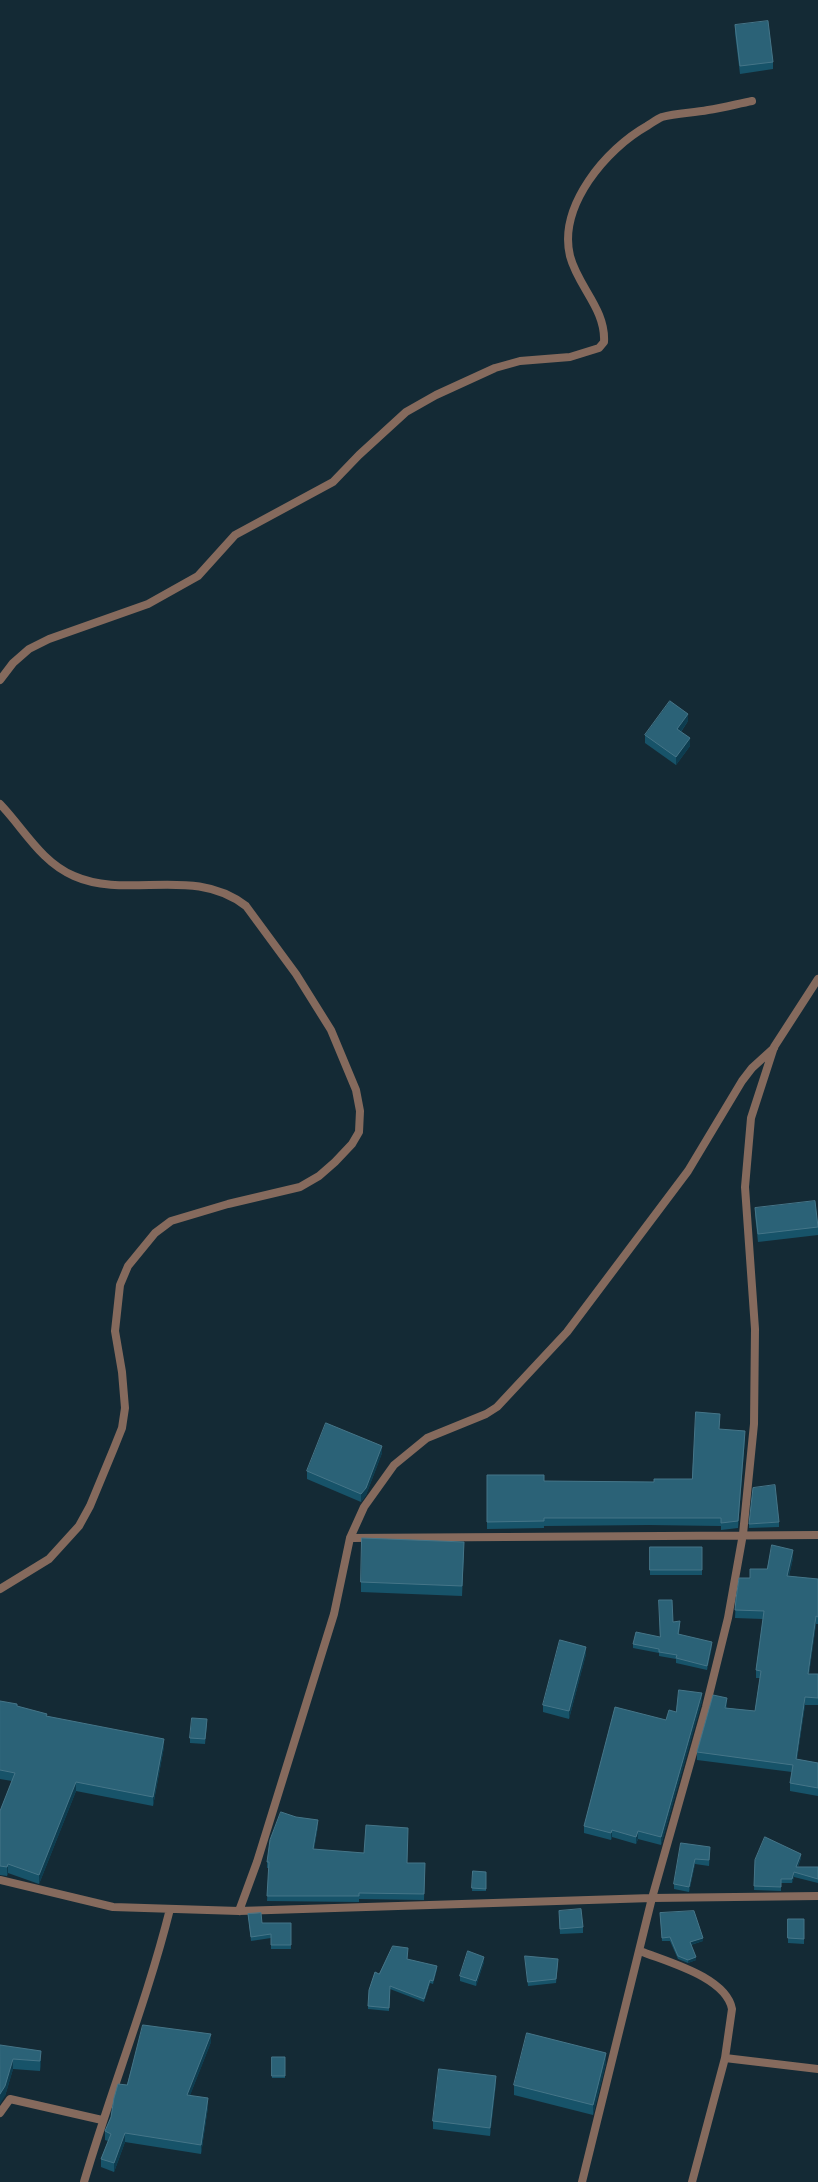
<!DOCTYPE html>
<style>
body{margin:0}
canvas{display:block;background:#142a35}
</style>
<canvas width="818" height="2182"></canvas>
<script>
const g = document.querySelector('canvas').getContext('2d');
g.lineJoin = 'round';
function trace(path, color, width, dash) {
  g.strokeStyle = color;
  g.lineWidth = width;
  g.lineCap = dash ? 'butt' : 'round';
  g.setLineDash(dash || []);
  g.stroke(path);
}
function paint(path, color) {
  g.fillStyle = color;
  g.fill(path, 'evenodd');
}
trace(new Path2D(`
 M0,680L13,663L29,649L49,639L148,604L198,576L235,535L333,482L359,455L406,412L436,395L495,368L520,361L570,357L599,348L604,342C606,309 578,287 570,256C558,206 606,149 647,126C652,123 657,119 662,117C677,113 693,113 708,110C722,108 737,104 752,101
 M0,804C24,829 41,862 74,876C128,900 194,865 246,906L296,974L331,1030L356,1090L360,1111L359,1132L352,1144L335,1162L319,1176L300,1187L228,1204L171,1221L155,1233L128,1266L120,1285L115,1331L122,1372L125,1408L122,1428L114,1448L90,1506L79,1526L49,1559L0,1589
 M350,1538L818,1535
 M0,1880L113,1907L239,1911L652,1898L818,1896
 M239,1911L257,1862L334,1614L350,1538L364,1507L394,1465L427,1438L486,1414L497,1407L567,1332L688,1171L742,1081L752,1068L774,1048
 M640,1951C667,1962 726,1977 732,2009L725,2058L692,2182
 M725,2058L818,2069
 M0,2113L10,2099L102,2120
 M84,2182C111,2090 147,2001 170,1909
 M582,2182L652,1898L706,1707L728,1618L743,1534L754,1424L755,1329L745,1187L751,1118L774,1047L818,979`), '#856a5d', 8);
paint(new Path2D(`
 M735,25L773,62V69L740,74L735,33Z
 M688,721L681,732L690,746L676,765L645,743V735Z
 M755,1208L818,1227V1235L758,1242L755,1215Z
 M720,1421L719,1429L745,1438L738,1528L721,1530V1526L649,1525L544,1526V1528L487,1529V1475L544,1481L654,1482L692,1479Z
 M382,1453L366,1495L361,1502L307,1479V1471Z
 M779,1522V1527L749,1528V1524Z
 M650,1547H702V1575H650Z
 M464,1551L462,1596L361,1592V1582Z
 M793,1558L789,1576L818,1579V1624H816L809,1674H818V1705H805L797,1759L818,1763V1796L790,1791V1783L792,1772L697,1760V1752L727,1706V1708L755,1711L760,1678H756V1670L763,1619L735,1618L736,1599L750,1578L767,1569Z
 M673,1622L680,1625L679,1634L712,1646L707,1670L676,1663V1659L659,1656V1653L633,1648V1644L660,1637Z
 M586,1654L569,1719L543,1712V1705Z
 M0,1701L47,1716L164,1747L153,1806L76,1791L39,1884L8,1873L7,1876L0,1875V1811L12,1781L0,1779Z
 M702,1701L661,1845L638,1839L636,1844L612,1837L611,1840L584,1833V1826L666,1720L676,1712Z
 M207,1724L205,1744L190,1743V1738Z
 M318,1826L314,1849L407,1863H425L424,1900L359,1899V1902L267,1901L269,1868H267V1862Z
 M681,1843L710,1852L709,1866L695,1864L689,1892L674,1889V1884Z
 M801,1858L798,1867H818V1883L794,1877L792,1883H781V1891L754,1890L755,1860Z
 M473,1871L486,1872V1891H472Z
 M660,1913L703,1941L691,1945L696,1960L688,1963L678,1959L670,1941H662Z
 M248,1914L262,1923H291V1949H271V1938L251,1941Z
 M559,1916L583,1927V1933L560,1934Z
 M788,1919H804V1944L788,1943Z
 M408,1951L407,1959L437,1969L433,1984L430,1983L424,2002L390,1989L389,2011L368,2009V2006L379,1974Z
 M525,1956L558,1963L556,1983L528,1986Z
 M484,1962L476,1986L460,1981V1976Z
 M211,2042L190,2095L208,2107L201,2154L125,2142L114,2172L101,2167V2159L108,2141L105,2140V2131L127,2085Z
 M0,2045L41,2060L40,2071L13,2069L5,2096Z
 M272,2057H285V2078H272Z
 M606,2063L593,2115L514,2095V2085Z
 M496,2083L490,2136L433,2129V2121Z`), '#175369');
paint(new Path2D(`
 M688,714V721L677,737V729Z
 M690,738V746L676,765V757Z
 M745,1431V1438L738,1528V1521Z
 M382,1446V1453L366,1495L361,1502V1494Z
 M793,1550V1558L787,1584V1576Z
 M816,1616V1624L808,1681V1674Z
 M712,1642V1646L707,1670V1666Z
 M586,1647V1654L569,1719V1711Z
 M702,1693V1701L661,1845V1837Z
 M805,1697V1705L796,1766V1759Z
 M727,1698V1706L725,1716V1708Z
 M164,1739V1747L153,1806V1797Z
 M76,1782V1791L39,1884V1875Z
 M318,1820V1826L313,1855V1849Z
 M612,1830V1837L611,1840V1833Z
 M638,1831V1839L636,1844V1837Z
 M801,1854V1858L796,1872V1867Z
 M695,1859V1864L689,1892V1887Z
 M8,1864V1873L7,1876V1867Z
 M794,1872V1877L792,1883V1879Z
 M703,1938V1941L690,1945V1942Z
 M484,1957V1962L476,1986V1981Z
 M696,1957V1960L688,1963V1960Z
 M437,1966V1969L433,1984V1981Z
 M430,1980V1983L424,2002V1999Z
 M211,2034V2042L187,2103V2095Z
 M41,2051V2060L40,2071V2061Z
 M606,2053V2063L593,2115V2105Z
 M13,2059V2069L5,2096L0,2104V2094Z
 M496,2076V2083L490,2136V2128Z
 M208,2098V2107L201,2154V2145Z
 M125,2133V2142L114,2172V2163Z`), '#0d3c4f');
const building = new Path2D(`
 M768,21L773,62L740,66L735,25Z
 M670,701L688,714L677,729L690,738L676,757L645,735Z
 M815,1201L818,1227L758,1234L755,1208Z
 M696,1412L720,1414L719,1429L745,1431L738,1521L721,1523V1518H544V1521L487,1522V1475H544V1481L654,1482V1479H692Z
 M326,1423L382,1446L366,1488L361,1494L307,1471Z
 M775,1485L779,1522L749,1524L753,1488Z
 M362,1538L464,1542L462,1586L361,1582Z
 M772,1545L793,1550L787,1576L818,1579V1617L816,1616L808,1674H818V1698L805,1697L796,1759L818,1763V1788L790,1783L793,1765L697,1752L713,1695L727,1698L725,1708L755,1711L761,1671L756,1670L764,1611L735,1610L736,1599L739,1578H750V1569H767Z
 M650,1547H702V1570H650Z
 M659,1600H672L673,1622L680,1621L678,1634L712,1642L707,1666L676,1658L677,1655L659,1652V1649L633,1644L636,1632L660,1637Z
 M560,1640L586,1647L569,1711L543,1705Z
 M679,1690L702,1693L661,1837L638,1831L636,1837L612,1830L611,1833L584,1826L615,1707L666,1720L669,1710L676,1712Z
 M0,1701L17,1704V1706L47,1714L46,1716L164,1739L153,1797L76,1782L39,1875L8,1864L7,1867L0,1866V1811L15,1773L0,1770Z
 M192,1718L207,1719L205,1739L190,1738Z
 M281,1812L296,1817L318,1820L313,1849L364,1853L366,1825L408,1828L407,1863H425L424,1894L359,1893V1896H267L269,1862H267L270,1840Z
 M765,1837L801,1854L796,1867H818V1879L794,1872L792,1879H781V1887L754,1886L755,1860Z
 M681,1843L710,1847L709,1860L695,1859L689,1887L674,1884Z
 M473,1871L486,1872V1889L472,1888Z
 M581,1909L583,1927L560,1929L559,1911Z
 M694,1911L703,1938L690,1942L696,1957L688,1960L678,1956L670,1937L662,1938L660,1913Z
 M261,1913L262,1923H291V1945H271V1934L251,1937L248,1914Z
 M788,1919H804V1939L788,1938Z
 M393,1946L408,1948L407,1959L437,1966L433,1981L430,1980L424,1999L390,1986L389,2008L368,2006L369,1990L375,1972L379,1974Z
 M468,1951L484,1957L476,1981L460,1976Z
 M525,1956L558,1959L556,1979L528,1982Z
 M143,2025L211,2034L187,2095L208,2098L201,2145L125,2133L114,2163L101,2159L111,2134L105,2131L111,2117L114,2098L118,2084L127,2085Z
 M527,2033L606,2053L593,2105L514,2085Z
 M0,2045L41,2051L40,2061L13,2059L5,2086L0,2094Z
 M272,2057H285V2076H272Z
 M439,2069L496,2076L490,2128L433,2121Z`);
paint(building, '#2b6277');
trace(building, '#457588', 1);
</script>
